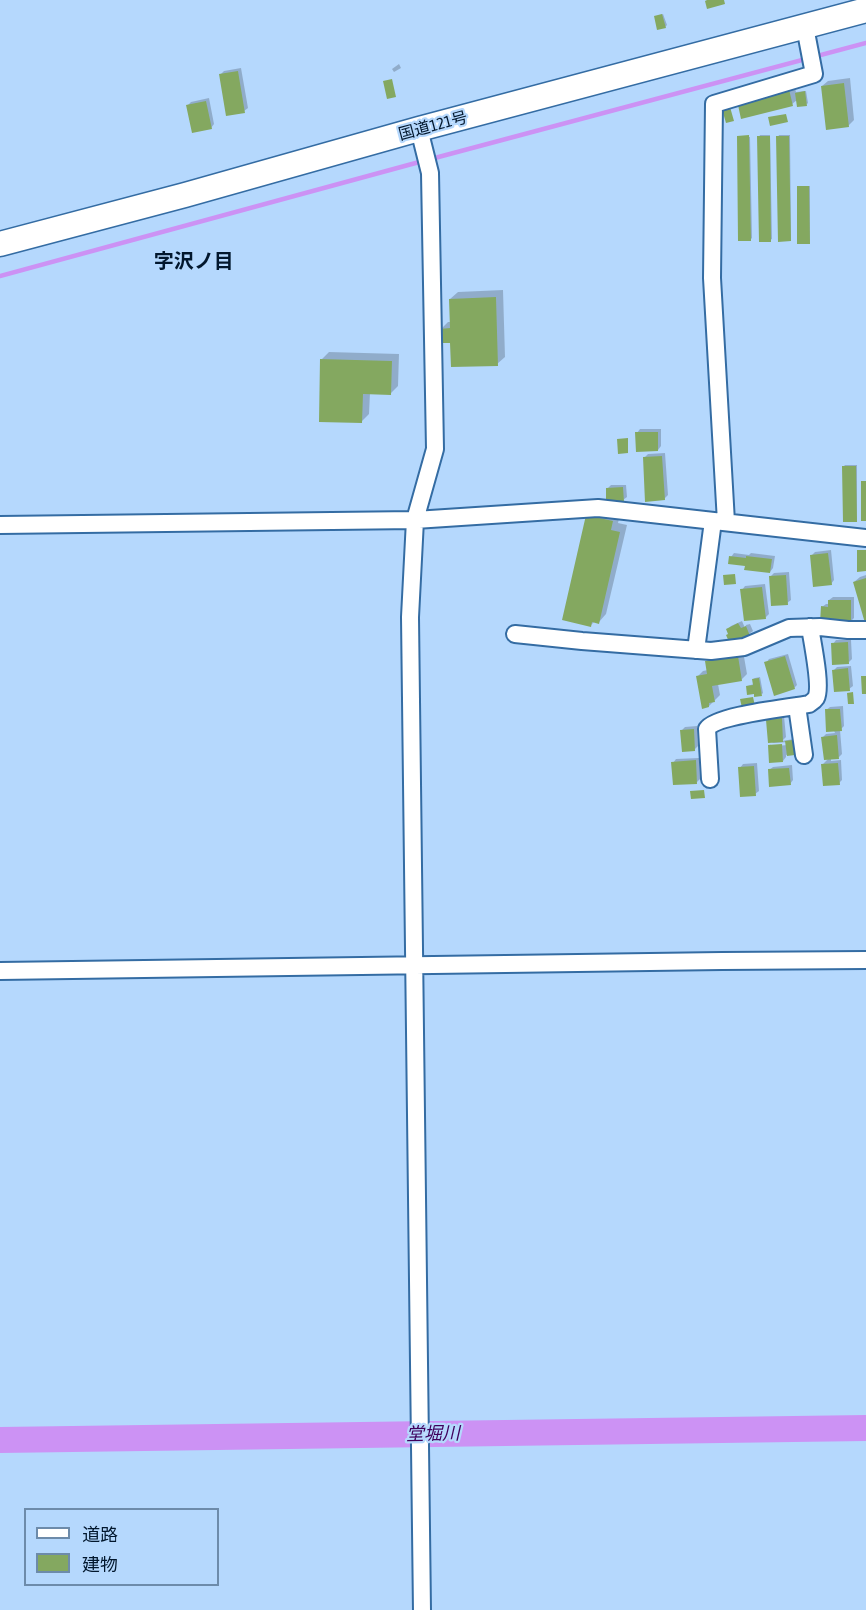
<!DOCTYPE html>
<meta charset="utf-8">
<style>
body{margin:0}
#map{position:relative;width:866px;height:1610px;overflow:hidden;background:#b5d8fd;font-family:"Asap Condensed","Noto Sans JP",sans-serif}
canvas{display:block}
.legend{position:absolute;left:24px;top:1508px;width:195px;height:78px;box-sizing:border-box;background:#b5d8fd;border:2px solid #6d8baa;margin:0;padding:8px 10px;list-style:none;font-size:18px;color:#02172d}
.legend li{display:flex;align-items:center;gap:12px;height:30px}
.legend b{width:30px;border:2px solid #6d8baa}
</style>
<div id="map">
<canvas width="866" height="1610"></canvas>
<ul class="legend">
<li><b style="height:8px;background:#fff"></b>道路</li>
<li><b style="height:16px;background:#84a860"></b>建物</li>
</ul>
</div>
<script>
const g = document.querySelector('canvas').getContext('2d');
g.lineJoin = 'round';
function paint(path, color) {
  g.fillStyle = color;
  g.fill(path, 'evenodd');
}
function trace(path, color, width, dash) {
  g.strokeStyle = color;
  g.lineWidth = width;
  g.lineCap = dash ? 'butt' : 'round';
  g.setLineDash(dash || []);
  g.stroke(path);
}
function drawText(font, color, halo, rows, align = 'center') {
  g.font = font + ' "Asap Condensed","Noto Sans JP",sans-serif';
  g.lineWidth = 4.5;
  g.setLineDash([]);
  g.textBaseline = 'middle';
  g.strokeStyle = halo;
  g.fillStyle = color;
  for (const [text, x, y, turn = 0] of rows) {
    g.save();
    g.translate(x, y);
    g.rotate((+turn || 0) * Math.PI / 180);
    g.textAlign = isNaN(turn) ? turn : align;
    if (halo) g.strokeText(text, 0, 0);
    g.fillText(text, 0, 0);
    g.restore();
  }
}
paint(new Path2D(`
 M663,14L667,25L665,27L655,17Z
 M399,64L401,68L394,72L392,69Z
 M241,68L248,108L244,111L220,75L224,71Z
 M850,78L854,120L848,126L822,86L828,81Z
 M793,80L796,92L806,91L808,103L807,104L797,100L792,104L742,117Z
 M209,98L214,124L211,128L188,105L191,102Z
 M760,135H770L772,239L770,240L759,137Z
 M779,135H790L791,239L790,240L778,137Z
 M738,137H750L752,238L750,240Z
 M799,186H810V241L809,242L798,187Z
 M503,290L505,357L497,364L441,329L448,322H451L450,299L458,292Z
 M329,352L399,354L398,386L391,393H370L369,414L362,421L322,359Z
 M640,429H661V446L658,450L637,433Z
 M665,453L668,495L664,499L644,458L648,454Z
 M845,465H857V519L856,520L844,466Z
 M611,485H626L627,497L623,500L607,489Z
 M620,514L618,523L627,525L606,614L599,622L595,621L591,625L587,516Z
 M831,550L834,580L831,584L811,556L815,552Z
 M734,553L749,555L751,553L775,556L773,568L770,572L747,565L731,557Z
 M789,572L791,600L787,603L770,577L774,573Z
 M866,575V620L854,582L860,577Z
 M765,584L769,614L765,618L742,590L745,586Z
 M833,597H854V618L850,622L822,607L826,604H829V600Z
 M742,621L745,628L746,625L750,624L753,631L749,634L731,642L728,629L731,626Z
 M836,640H851L852,659L849,662L833,644Z
 M743,651L747,674L741,680L718,684L720,695L709,706L698,676L703,671L708,670L707,661L712,656Z
 M788,654L797,685L794,688L766,663L769,659Z
 M851,666L853,686L849,689L834,670L837,667Z
 M760,677L763,693L762,694L747,686L754,684L753,679L755,678Z
 M843,706L844,726L840,730L842,754L839,757L831,758V761L841,760L842,780L839,783L823,764L829,758L823,737L826,734L835,733L826,710L830,707Z
 M784,716L786,737L782,741L794,739L796,753L786,755V757L783,761L770,746L771,744V746L790,745V742L772,743L774,741L767,720L771,717Z
 M697,726L698,746L694,750L682,730L685,727Z
 M699,758L700,779L697,782L673,763L676,759Z
 M757,763L759,791L755,794L740,768L743,764Z
 M792,765L793,780L790,784L769,770L773,767Z`), '#0003');
trace(new Path2D(`
 M431,159L866,43
 M0,276L423,161`), '#cc92f4', 4.5);
trace(new Path2D(`
 M0,1440L866,1428`), '#cc92f4', 26);
paint(new Path2D(`
 M707,0H724L725,4L707,9L705,1Z
 M662,14L666,28L657,30L654,16Z
 M238,71L245,113L226,116L219,74Z
 M392,79L396,97L387,99L383,81Z
 M844,83L849,127L826,130L821,86Z
 M788,85L793,106L741,119L738,105Z
 M805,91L807,106L797,107L795,93Z
 M206,101L212,129L192,133L186,105Z
 M730,107L734,121L726,123L722,109Z
 M786,114L788,122L770,126L768,117Z
 M749,135L751,241H738L737,136Z
 M757,136H770L771,242H759Z
 M776,136H789L791,241L778,242Z
 M797,186H809L810,244H797Z
 M496,297L498,366L451,367L450,343H440L439,329L450,328L449,299Z
 M320,359L392,361L391,395L363,394L362,423L319,422Z
 M635,432H658V451L636,452Z
 M628,438V453L618,454L617,439Z
 M662,456L665,500L645,502L643,457Z
 M842,466H856L857,522H843Z
 M861,481H866V521H861Z
 M623,487L624,502L606,503V488Z
 M586,515L613,521L611,530L620,532L599,624L592,622L591,627L562,620Z
 M857,550H866V571L857,572Z
 M828,553L832,585L813,587L810,555Z
 M729,556L746,558V556L772,559L770,573L744,570L745,566L728,564Z
 M735,574L736,584L724,585L723,575Z
 M786,575L788,605L771,606L769,576Z
 M866,578V623H865L853,582Z
 M762,587L766,619L744,621L740,589Z
 M828,600H851V623H820L821,606L828,607Z
 M738,623L741,628L746,626L750,636L730,644L726,635L728,634L726,629Z
 M848,642L849,664L832,665L831,643Z
 M738,656L742,681L712,686L715,702L709,703V707L702,709L696,676L707,674L705,661Z
 M785,656L795,689L774,696L764,662Z
 M848,668L850,691L834,692L832,670Z
 M861,676H866V694H862Z
 M759,678L762,696L754,697V694L747,695L746,686L753,685L752,679Z
 M853,692L854,704H848L847,693Z
 M753,697L755,706L742,708L740,699Z
 M825,709H840L842,731L826,732Z
 M782,718L783,742L768,743L766,720Z
 M694,729L695,751L682,752L680,730Z
 M837,735L839,759L824,760L821,737Z
 M793,740L795,755L787,756L785,741Z
 M782,744L783,762L769,763L768,745Z
 M696,760L697,784L673,785L671,762Z
 M838,763L840,785L823,786L821,764Z
 M754,766L756,796L740,797L738,767Z
 M789,768L791,785L769,787L768,769Z
 M704,790L705,798L691,799L690,791Z`), '#84a860');
const minor = new Path2D(`
 M419,129L430,173L435,449L415,520L410,617L422,1610
 M726,522L712,278L714,104L814,74L805,27
 M0,525L415,520L598,508L866,538
 M515,634L582,641L711,651L744,647L789,628L820,627L848,630H866
 M696,650L713,521
 M797,706L804,755
 M710,779L707,729C716,715 789,708 809,704C812,702 814,701 816,698C822,687 812,641 810,627
 M0,971L722,961L866,960`);
const highway = new Path2D(`
 M0,244L185,195L419,129L866,10`);
trace(minor, '#346ca3', 20);
trace(highway, '#346ca3', 27);
trace(minor, '#fff', 16);
trace(highway, '#fff', 24);
drawText('16px', '#02172d', '#b5d8fd', [
 ["国道121号",433,126,-15]
]);
drawText('italic 18px', '#3f005c', '#b5d8fd', [
 ["堂堀川",433,1434,-1]
]);
drawText('bold 20px', '#02172d', '#b5d8fd', [
 ["字沢ノ目",194,262]
]);
</script>
